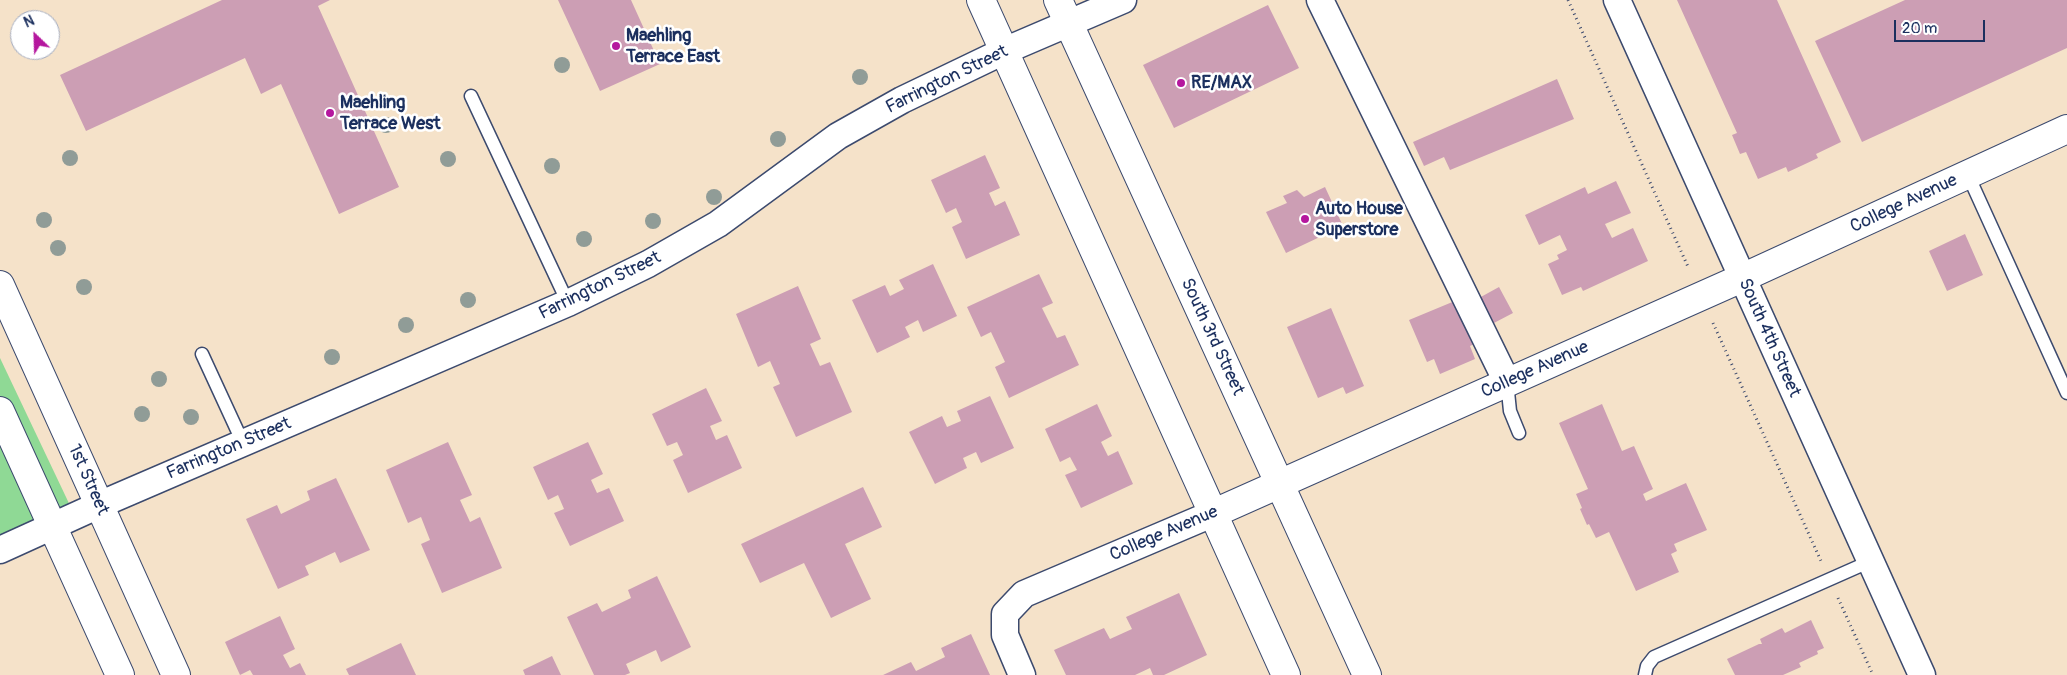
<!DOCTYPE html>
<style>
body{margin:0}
#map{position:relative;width:2067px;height:675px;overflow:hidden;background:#f5e2c9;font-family:Pangolin,sans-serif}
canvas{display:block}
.north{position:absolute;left:10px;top:10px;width:50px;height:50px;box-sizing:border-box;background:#fff;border:1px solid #a4acbf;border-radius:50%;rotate:336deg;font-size:14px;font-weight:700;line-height:20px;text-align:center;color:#1b2f5e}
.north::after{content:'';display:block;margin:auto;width:18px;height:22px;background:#b5179e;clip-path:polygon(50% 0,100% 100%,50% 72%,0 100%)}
.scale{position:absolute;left:1894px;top:20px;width:91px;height:22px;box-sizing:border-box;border:2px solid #1b2f5e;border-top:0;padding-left:6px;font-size:15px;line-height:18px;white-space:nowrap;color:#1b2f5e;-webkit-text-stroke:4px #fff;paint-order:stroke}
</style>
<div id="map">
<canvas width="2067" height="675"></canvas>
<div class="north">N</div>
<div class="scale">20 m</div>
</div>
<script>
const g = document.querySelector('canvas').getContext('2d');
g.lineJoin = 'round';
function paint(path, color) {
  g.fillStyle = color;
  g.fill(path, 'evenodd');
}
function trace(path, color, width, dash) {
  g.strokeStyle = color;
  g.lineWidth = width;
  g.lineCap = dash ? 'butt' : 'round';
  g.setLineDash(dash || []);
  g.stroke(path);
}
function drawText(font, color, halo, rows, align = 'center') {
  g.font = font + ' Pangolin,sans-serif';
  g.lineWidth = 5;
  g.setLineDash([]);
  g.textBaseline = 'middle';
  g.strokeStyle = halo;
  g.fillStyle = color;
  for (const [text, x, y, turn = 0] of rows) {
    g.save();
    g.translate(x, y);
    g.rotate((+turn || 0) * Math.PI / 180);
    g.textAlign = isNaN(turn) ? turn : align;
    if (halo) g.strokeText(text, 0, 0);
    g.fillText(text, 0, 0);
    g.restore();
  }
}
paint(new Path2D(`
 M0,358L75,516L0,550Z`), '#8fd995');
paint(new Path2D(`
 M222,0H330L318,6L399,187L339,214L281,84L261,94L245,58L86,131L60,75Z
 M558,0H631L660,64L600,91Z
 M1677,0H1777L1841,142L1816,154L1818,158L1788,172L1786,167L1758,179L1746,152L1740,154L1732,135L1737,133Z
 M1905,0H2067V48L1862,142L1815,41Z
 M1268,5L1299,68L1174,128L1143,65Z
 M1557,79L1574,119L1450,170L1444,157L1424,166L1413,142Z
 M985,155L1000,188L989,193L995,206L1005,201L1020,235L966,259L952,227L962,222L956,208L946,213L931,180Z
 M1616,181L1631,213L1605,224L1612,238L1633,228L1648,261L1583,291L1581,287L1562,295L1548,264L1559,259L1557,255L1567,250L1560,235L1539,245L1525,215L1585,187L1588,194Z
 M1325,187L1343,226L1286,253L1266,212L1287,203L1283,196L1297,190L1304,197Z
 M1965,234L1983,275L1947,291L1929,251Z
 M933,264L957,316L923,332L918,320L905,327L910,337L877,353L852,300L885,285L890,296L904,289L899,280Z
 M1039,274L1053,303L1042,308L1057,338L1065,335L1079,365L1009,398L995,367L1005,362L991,332L981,337L967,307Z
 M798,286L821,339L810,344L820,366L830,362L852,412L796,437L773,387L780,384L770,361L758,367L736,314Z
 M1499,287L1513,313L1492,324L1479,298Z
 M1462,298L1480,341L1470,346L1475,359L1440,374L1434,359L1427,362L1409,320Z
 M1331,308L1364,386L1346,394L1343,387L1318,398L1287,327Z
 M706,388L722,421L710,426L716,440L727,435L742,468L688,493L673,460L683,455L677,442L667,446L652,414Z
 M990,396L1014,448L981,463L976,452L963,458L967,468L935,484L909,432L942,416L947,427L961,421L957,411Z
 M1097,404L1112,436L1101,442L1108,456L1118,451L1133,484L1081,508L1065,475L1077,470L1070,457L1060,462L1045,429Z
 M1602,404L1622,451L1634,446L1653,489L1643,494L1646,501L1686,483L1707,530L1674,544L1677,551L1671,554L1679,572L1636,591L1609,532L1596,538L1589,524L1587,525L1580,509L1582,508L1576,494L1588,489L1559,423Z
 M448,442L472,495L460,500L470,522L480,517L502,568L442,593L421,544L430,540L421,517L408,523L386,470Z
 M588,442L603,474L591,480L597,493L609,488L624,521L570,546L554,513L564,509L558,495L548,500L533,467Z
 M336,478L370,550L340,563L335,552L305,566L309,575L278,589L246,519L277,505L281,514L310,500L307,491Z
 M863,487L882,527L845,544L871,599L831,618L804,563L760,583L741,544Z
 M657,576L691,647L661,662L656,650L626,664L630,673L625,675H594L567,617L597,603L602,612L631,598L628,590Z
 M1179,593L1207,655L1164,675H1153L1150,668L1135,675H1066L1054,650L1104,628L1110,639L1132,629L1126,617Z
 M280,616L295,649L283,655L290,668L300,663L306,675H253L250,670L240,675L225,642Z
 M1811,620L1824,648L1817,651L1818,654L1799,663L1801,667L1783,675H1735L1727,659L1759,644H1762L1760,639L1782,628L1785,633Z
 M971,634L990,675H883L911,662L916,671L945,657L941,648Z
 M401,643L416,675H349L346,669Z
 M552,656L561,675H525L523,670Z`), '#cc9eb4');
const service = new Path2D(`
 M471,96L568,303
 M1968,175L2067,393
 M202,354L243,443
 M1507,382L1510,411L1519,433
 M1645,675L1647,666L1654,657L1871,561`);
const minor = new Path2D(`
 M1320,0L1507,382
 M1617,0L1922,675
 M0,550L99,505L568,303L648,264L718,224L838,136L902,100L1004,51L1123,0
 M1022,675L1005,635V614L1024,594L1212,514`);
const tertiary = new Path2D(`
 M1212,514L1742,278L2067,129`);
const secondary = new Path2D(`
 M0,285L176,675
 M0,411L120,675`);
const trunk = new Path2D(`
 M981,0L1286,675
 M1058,0L1367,675`);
trace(service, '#3c4a6e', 15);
trace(minor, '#3c4a6e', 29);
trace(tertiary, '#3c4a6e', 30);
trace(secondary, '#3c4a6e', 30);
trace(trunk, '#3c4a6e', 30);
trace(new Path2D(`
 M1568,0L1689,269
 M1713,323L1821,561
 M1838,598L1873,675`), '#3c4a6e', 3, [1, 4]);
trace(service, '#fff', 12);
trace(minor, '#fff', 26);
trace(tertiary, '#fff', 28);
trace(secondary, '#fff', 28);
trace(trunk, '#fff', 28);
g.fillStyle = '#909c97';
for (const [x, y] of [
 [562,65],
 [860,77],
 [386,125],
 [778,139],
 [70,158],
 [448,159],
 [552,166],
 [714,197],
 [44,220],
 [653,221],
 [584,239],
 [58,248],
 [84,287],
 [468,300],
 [406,325],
 [332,357],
 [159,379],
 [142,414],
 [191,417]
]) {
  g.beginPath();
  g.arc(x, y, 8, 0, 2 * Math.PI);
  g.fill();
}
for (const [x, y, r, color] of [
 [616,46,5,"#b5179e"],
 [1181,83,5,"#b5179e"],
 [330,113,5,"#b5179e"],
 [1305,219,5,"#b5179e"]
]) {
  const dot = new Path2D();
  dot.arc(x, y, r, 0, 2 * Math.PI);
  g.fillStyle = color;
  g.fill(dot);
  trace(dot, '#fff', 2);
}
drawText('bold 18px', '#1b2f5e', '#fff', [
 ["Maehling",626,36],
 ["Terrace East",626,57],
 ["RE/MAX",1191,83],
 ["Maehling",340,103],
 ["Terrace West",340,124],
 ["Auto House",1315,209],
 ["Superstore",1315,230]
], 'left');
drawText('18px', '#1b2f5e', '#fff', [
 ["Farrington Street",947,80,-26],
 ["College Avenue",1904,204,-25],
 ["Farrington Street",600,286,-26],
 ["South 3rd Street",1212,337,65],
 ["South 4th Street",1769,338,66],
 ["College Avenue",1535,370,-24],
 ["Farrington Street",229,449,-23],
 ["1st Street",88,480,66],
 ["College Avenue",1164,534,-23]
]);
</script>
